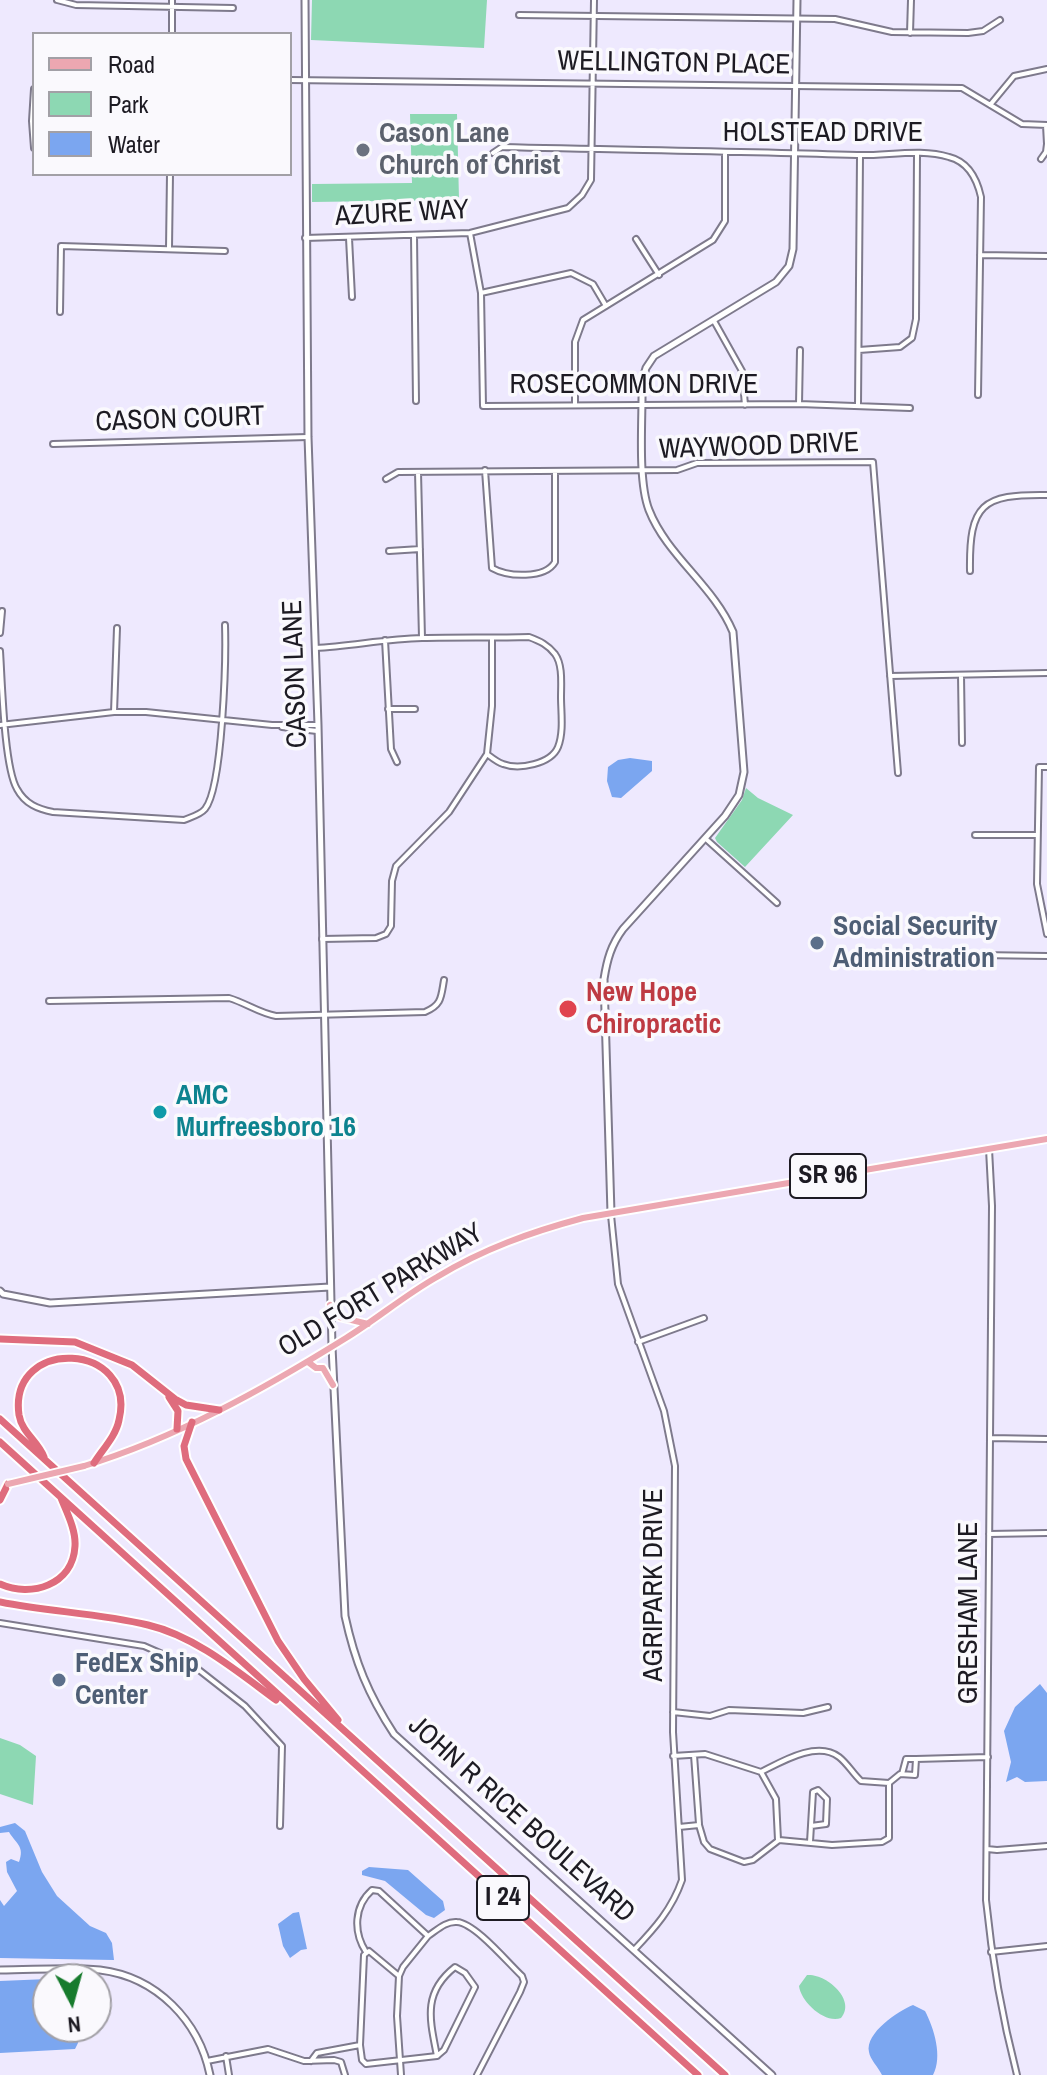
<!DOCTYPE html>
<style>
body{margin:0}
#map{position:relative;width:1047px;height:2075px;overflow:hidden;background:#eee9fe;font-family:"Archivo Narrow",sans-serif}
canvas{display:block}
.legend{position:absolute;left:32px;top:32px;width:260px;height:144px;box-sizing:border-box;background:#faf9fd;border:2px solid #a2a0a6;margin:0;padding:10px 14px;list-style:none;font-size:24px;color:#1d1b23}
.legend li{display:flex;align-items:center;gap:16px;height:40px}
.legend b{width:40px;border:2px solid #a2a0a6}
.north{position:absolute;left:32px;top:1963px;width:80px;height:80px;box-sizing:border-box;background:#faf9fd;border:2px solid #a2a0a6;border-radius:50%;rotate:174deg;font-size:22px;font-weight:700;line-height:32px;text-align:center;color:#1d1b23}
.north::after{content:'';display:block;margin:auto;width:28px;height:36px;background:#177b2d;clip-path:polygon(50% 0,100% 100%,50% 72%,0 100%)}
</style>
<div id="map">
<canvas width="1047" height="2075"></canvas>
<ul class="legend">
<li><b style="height:10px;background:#eca7b1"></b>Road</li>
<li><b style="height:22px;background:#8dd8b3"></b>Park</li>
<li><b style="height:22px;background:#7ba6f0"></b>Water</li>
</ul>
<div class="north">N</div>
</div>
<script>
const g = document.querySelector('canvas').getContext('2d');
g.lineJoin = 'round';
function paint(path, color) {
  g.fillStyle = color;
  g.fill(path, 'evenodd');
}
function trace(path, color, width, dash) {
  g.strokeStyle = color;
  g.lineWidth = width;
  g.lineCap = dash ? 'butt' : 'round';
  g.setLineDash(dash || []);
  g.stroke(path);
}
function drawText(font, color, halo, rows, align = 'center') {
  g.font = font + ' "Archivo Narrow",sans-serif';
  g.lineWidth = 7;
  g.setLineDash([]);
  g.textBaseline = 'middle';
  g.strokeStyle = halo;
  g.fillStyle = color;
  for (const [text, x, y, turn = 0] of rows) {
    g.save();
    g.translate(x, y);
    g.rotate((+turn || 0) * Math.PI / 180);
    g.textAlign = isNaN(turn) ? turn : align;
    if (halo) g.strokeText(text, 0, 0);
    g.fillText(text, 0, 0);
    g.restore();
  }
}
paint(new Path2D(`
 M312,0H487L484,48L311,40Z
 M410,114H457L459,200L312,202V184L412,183Z
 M746,788L758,798L793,815L745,867L717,842L715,838L742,800Z
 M0,1738L20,1745L36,1756L33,1805L0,1794Z
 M807,1975C826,1973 857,2000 841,2018C825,2024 801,2002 799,1986Z`), '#8dd8b3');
paint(new Path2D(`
 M630,758L652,761V771L621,798L612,797L607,781L608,767L618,760Z
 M1040,1684L1047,1693V1781L1025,1782L1017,1777L1006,1782L1011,1762L1004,1731L1015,1707Z
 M15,1823L25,1831L42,1872L57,1896L90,1926L106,1933L112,1943L114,1960L0,1958V1900L4,1906L17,1891L7,1872L6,1862L11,1859L19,1862C25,1846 16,1844 9,1832L0,1833V1827Z
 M369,1867L408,1870L443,1901L445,1910L434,1918L426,1915L385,1881L362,1875V1871Z
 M299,1912L307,1949L301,1950L290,1958L283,1946L278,1924L293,1913Z
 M48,1979V2027H76L78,2043L75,2049L0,2053V1981Z
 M913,2005L925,2011C934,2028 943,2057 933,2075H882C878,2067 870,2059 869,2052C865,2033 898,2011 913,2005Z`), '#7ba6f0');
const minor = new Path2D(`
 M57,0L76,5L233,8
 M519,15L835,19L892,32L968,33L983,31L1000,20
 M910,33L911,0
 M172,34V0
 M290,80L962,88L1022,124L1047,125
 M34,89L32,121L34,148
 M990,105L1014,76L1047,69
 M1046,125L1047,144
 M493,153L502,147C621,150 739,151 857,155C887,156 921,148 949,157C969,162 977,179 981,197L978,395
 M1041,159L1046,152L1047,144
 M470,233L481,293L483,406L799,404L910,408
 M414,236L416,401
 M305,238L470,233L568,208L582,195L591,180L594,0
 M349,238L352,297
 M636,239L659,275
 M169,248L170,174
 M980,255L1047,256
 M481,293L571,273L593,284L606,306
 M60,312L61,246L225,251
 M714,321L742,371L745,405
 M859,350L900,347L912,338L916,319L917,154
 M799,404L800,350
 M575,405V342L583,320L713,240L725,221V153
 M858,405L860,156
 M53,444L308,437
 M485,470L492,568C508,577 545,579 555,562V472
 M418,472L422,638
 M386,479L398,472L677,470L697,463L873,462L898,773
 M389,551L420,549
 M970,571C969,504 982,494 1047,495
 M0,633L2,611
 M385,640L391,749L397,762
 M315,648C351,646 386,639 422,638C458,637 494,638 529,637C540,641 548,645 555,654C563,665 561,684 561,697C561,712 564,732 558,747C551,764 519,770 503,764C497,762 491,757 487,754
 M0,651C2,681 4,767 17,789C25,804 38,809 53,812L184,820C191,817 200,815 205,809C223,787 226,657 225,625
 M961,675L962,743
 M890,676L1047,673
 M388,709H415
 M114,712L117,628
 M0,725L114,712H146L272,725H318
 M282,727L317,731
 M1047,767H1039L1037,884L1047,934
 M975,835H1037
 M706,839L777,903
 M322,939L376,938L386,934L391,926L392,881L396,866L449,812L487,754L492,706V638
 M979,955L1047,956
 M49,1001L229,998C246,1003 259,1013 276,1016L425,1012C442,1005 441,997 444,980
 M989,1149L992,1206L986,1900C992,1960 1002,2017 1017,2075
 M611,1215L618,1284L664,1411L675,1466L673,1732L682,1880C672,1909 655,1928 634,1950
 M638,1342L704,1318
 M990,1438L1047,1439
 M989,1534L1047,1533
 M0,1623L144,1646L199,1670L245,1706L282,1746L280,1826
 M673,1712L710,1716L729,1710L803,1713L828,1707
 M694,1755L699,1824
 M673,1756L705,1754L761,1772C781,1762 817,1740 839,1757C848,1764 853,1774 861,1781L889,1783
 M761,1772L776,1799L778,1840
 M902,1774L906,1759H916
 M679,1827L699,1825L704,1842L710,1849L744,1862L753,1860L779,1840L832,1845L882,1842L889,1838V1783L900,1774L915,1775L916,1759L988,1757
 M810,1842L813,1792L818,1790L827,1799L826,1824L811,1826
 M987,1849L997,1850L1047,1846
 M366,1952C353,1932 354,1906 372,1890L379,1891L428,1936C437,1930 446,1921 457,1922C475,1923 508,1963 522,1976L524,1982L520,1992L477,2075
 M991,1952L1047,1946
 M399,1976L403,1967L428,1936
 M360,2045L362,2060L366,2064L437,2056L444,2050L475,1987L465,1973L455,1967C422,1993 430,2020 437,2056
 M226,2056L229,2075
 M207,2061L268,2049L304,2061L334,2060L341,2062L345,2075
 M311,2061L317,2053L360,2045L364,1955L369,1951L399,1976L397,2016L401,2075`);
const tertiary = new Path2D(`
 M305,0L308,437L318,725L332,1347L345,1616C355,1662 368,1694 394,1734L772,2075
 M611,1213L604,979C607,960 611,945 623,929L725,816L739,795L744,772L733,632C714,586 667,556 649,510C637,479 643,415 642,381L646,368L654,356L776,282L789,266L793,249L797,0
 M0,1291L3,1294L50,1303L330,1287
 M0,1970C33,1970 67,1967 100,1970C157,1977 199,2021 210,2075`);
const primary = new Path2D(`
 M330,1305L339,1317L368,1324
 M308,1362L316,1368H323L333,1385
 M84,1466C176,1438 264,1389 346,1338C377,1319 405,1295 437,1277C483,1249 531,1232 583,1218L1047,1139`);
const motorway = new Path2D(`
 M0,1339L75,1342L132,1365L175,1399L186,1405L219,1410
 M169,1397L178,1411L177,1429
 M0,1419L725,2075
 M192,1422L184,1446L186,1459L278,1641L304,1679L338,1720
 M0,1442L698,2075
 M44,1457C38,1441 22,1433 19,1415C8,1335 138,1342 119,1420C116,1436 102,1450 94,1463
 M0,1500L8,1484
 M0,1584C31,1598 73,1585 75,1546C76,1530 67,1513 61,1498
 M0,1602C49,1612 99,1613 148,1625C195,1636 238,1672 276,1700`);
trace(minor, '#7e7a8c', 8);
trace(tertiary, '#7e7a8c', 9);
trace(primary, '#fff', 10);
trace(motorway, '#fff', 11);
trace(minor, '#fff', 4);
trace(tertiary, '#fff', 5);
trace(primary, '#eca7b1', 6);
trace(motorway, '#df6c7d', 7);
const primaryBridge = new Path2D(`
 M8,1484L84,1466`);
trace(primaryBridge, '#fff', 10, []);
trace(primaryBridge, '#eca7b1', 6);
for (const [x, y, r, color] of [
 [363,150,8,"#6b7280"],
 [817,943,8,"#5c6f8a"],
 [568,1009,10,"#e0444e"],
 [160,1112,8,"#0f9aa8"],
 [59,1680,8,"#5c6f8a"]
]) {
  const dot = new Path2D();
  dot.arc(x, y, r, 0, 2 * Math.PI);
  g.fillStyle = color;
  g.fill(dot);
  trace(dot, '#faf9fd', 3);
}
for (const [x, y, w] of [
 [828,1176,76],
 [503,1898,52]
]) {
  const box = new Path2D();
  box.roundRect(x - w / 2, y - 22, w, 44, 6);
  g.fillStyle = '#faf9fd';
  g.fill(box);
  trace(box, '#1d1b23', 2);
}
drawText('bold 26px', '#1d1b23', null, [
 ["SR 96",828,1176],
 ["I 24",503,1898]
]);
drawText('28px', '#1d1b23', '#faf9fd', [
 ["WELLINGTON PLACE",674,64,1],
 ["HOLSTEAD DRIVE",823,133],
 ["AZURE WAY",402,214,-3],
 ["ROSECOMMON DRIVE",634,385],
 ["CASON COURT",180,420,-2],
 ["WAYWOOD DRIVE",759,447,-2],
 ["CASON LANE",296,674,-92],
 ["OLD FORT PARKWAY",381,1291,-31],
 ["AGRIPARK DRIVE",654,1585,-90],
 ["GRESHAM LANE",969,1613,-90],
 ["JOHN R RICE BOULEVARD",521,1820,42]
]);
drawText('bold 28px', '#5b616d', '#faf9fd', [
 ["Cason Lane",379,134],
 ["Church of Christ",379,166]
], 'left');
drawText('bold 28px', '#4e5e75', '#faf9fd', [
 ["Social Security",833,927],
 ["Administration",833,959],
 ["FedEx Ship",75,1664],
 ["Center",75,1696]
], 'left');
drawText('bold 28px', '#be3a42', '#faf9fd', [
 ["New Hope",586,993],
 ["Chiropractic",586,1025]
], 'left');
drawText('bold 28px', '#0d838f', '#faf9fd', [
 ["AMC",176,1096],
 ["Murfreesboro 16",176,1128]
], 'left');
</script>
